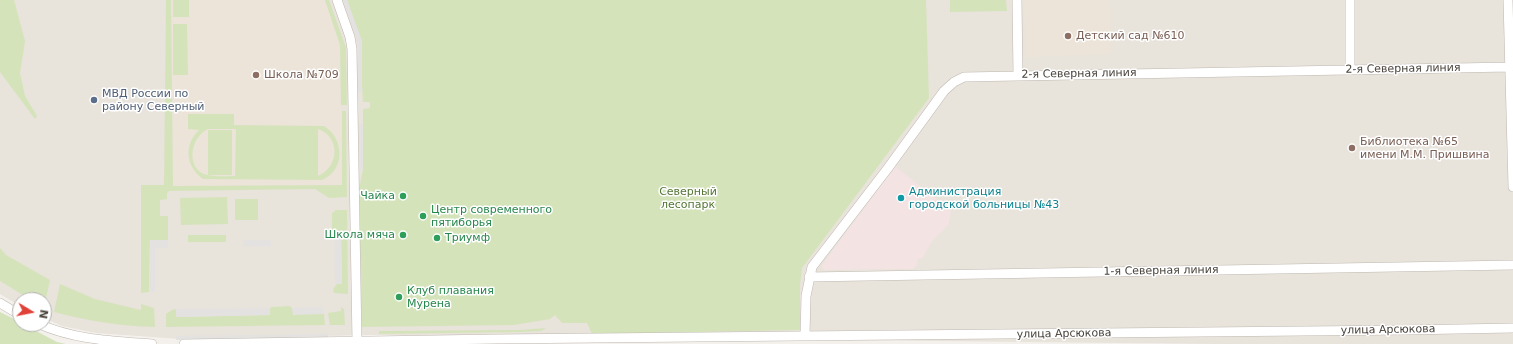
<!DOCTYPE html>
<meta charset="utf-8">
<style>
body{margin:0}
#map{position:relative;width:1513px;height:344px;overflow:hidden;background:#f4f1ed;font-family:"DejaVu Sans",sans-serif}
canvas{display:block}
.north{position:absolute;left:12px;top:292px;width:40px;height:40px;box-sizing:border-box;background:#fff;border:1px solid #b6b3b1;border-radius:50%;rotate:100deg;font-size:11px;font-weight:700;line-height:16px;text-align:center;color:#48423b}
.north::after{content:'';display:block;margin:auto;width:14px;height:18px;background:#e04138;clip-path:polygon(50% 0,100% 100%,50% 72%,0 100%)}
</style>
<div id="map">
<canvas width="1513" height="344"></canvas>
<div class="north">N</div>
</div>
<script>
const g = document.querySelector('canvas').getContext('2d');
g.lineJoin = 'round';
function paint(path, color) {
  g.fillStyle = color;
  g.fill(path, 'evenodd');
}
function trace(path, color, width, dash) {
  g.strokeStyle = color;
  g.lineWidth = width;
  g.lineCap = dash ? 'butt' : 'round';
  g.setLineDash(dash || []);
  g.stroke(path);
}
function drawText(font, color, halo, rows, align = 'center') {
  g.font = font + ' "DejaVu Sans",sans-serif';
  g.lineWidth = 3;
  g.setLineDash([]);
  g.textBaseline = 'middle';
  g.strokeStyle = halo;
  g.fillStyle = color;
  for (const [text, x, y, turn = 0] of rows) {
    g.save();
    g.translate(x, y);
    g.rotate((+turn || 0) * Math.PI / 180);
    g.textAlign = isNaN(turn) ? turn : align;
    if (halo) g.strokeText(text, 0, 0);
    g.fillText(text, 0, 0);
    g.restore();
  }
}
paint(new Path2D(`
 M0,0H1513V344H1216L368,335L180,339L96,333L62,326L44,318V300H20V306L0,294Z`), '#e8e3db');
paint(new Path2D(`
 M171,0H325L340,44L342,185L173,186Z
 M1024,0H1110L1111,54L1026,57Z`), '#ece4d9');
paint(new Path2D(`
 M895,166L951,211L949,224L932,241L923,258L918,259L917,265L913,269L826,270L822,269V265Z`), '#f3e3e2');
paint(new Path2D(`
 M0,0H14L25,41L20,73L25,96L37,116L35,119L0,72Z
 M166,0H171L173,186L342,185V111H346L347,197L329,198L315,189L169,191L167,193V199L160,200V216H168V240H150L149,292L141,293V185H164Z
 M173,0H189V17H173Z
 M325,0H329L346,48L347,105H341L340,45Z
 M347,0H926L929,98L802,268L800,285V330L592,334L587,323H562L555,315L550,319L514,325L362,327L359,189L363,169V109L370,108V102H363L361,69L362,45Z
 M950,0H1006L1007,11L950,12Z
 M173,24H187L188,75H173Z
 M188,114H234V125L324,126C344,138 346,170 322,180L203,179C185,166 184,144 199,130L188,129ZM208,129H236L235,176C227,176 216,177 207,175C186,170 189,138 208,129ZM318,129C341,137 339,167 318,176Z
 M208,130H232V175H208Z
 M227,197L228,224L181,225L180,198Z
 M235,199H258V220H235Z
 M336,210H347L348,294L334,293L333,289L337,284L342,283L341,232H334L332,230V213Z
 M188,235H226V242H188Z
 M0,248L6,255L50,280L44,307V300H31L0,281Z
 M60,284L95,299L141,310V304L154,308L155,327C119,326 89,321 54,312Z
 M290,306L292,308L294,314H324L325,325L166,327V314L172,310L176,309V317L270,315V308L272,307Z
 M341,307L344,309L345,325H330L328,313L341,311Z
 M0,312L20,322V324H23L57,342L66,344H0Z
 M546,328L541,331L519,332L379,334V331L520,330Z`), '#d5e3bb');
paint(new Path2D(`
 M342,0H347L362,41V92H358V44Z
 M359,124H363V169H359Z
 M334,232H341L342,284H335Z
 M150,240H168V248H155V292H149Z
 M244,240H271V247L243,246Z
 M322,307L324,314L293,315L292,308Z
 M270,308V315L176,317V309Z
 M328,334V338L176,340V336Z`), '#e4e2e0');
const minor = new Path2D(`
 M337,0L350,37L352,49L357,342
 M1017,0L1018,75
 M1350,0V70
 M1508,0L1513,187
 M809,277L1513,265
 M0,303L20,315
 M39,324C75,340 114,341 152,344
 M805,336L806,296L812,267L888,168L944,91L954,82L964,77L1510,67
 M184,344L496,339L1405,330L1513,328`);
trace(minor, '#bfb8b0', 10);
trace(minor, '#fff', 9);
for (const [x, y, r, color] of [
 [1068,36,4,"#8d6e63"],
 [256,75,4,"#8d6e63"],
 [94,100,4,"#5c6f8a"],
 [1352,148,4,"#8d6e63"],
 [403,196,4,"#2e9e5b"],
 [901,198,4,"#0f9aa8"],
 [423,216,4,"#2e9e5b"],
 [403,235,4,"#2e9e5b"],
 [437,238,4,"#2e9e5b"],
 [399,297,4,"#2e9e5b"]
]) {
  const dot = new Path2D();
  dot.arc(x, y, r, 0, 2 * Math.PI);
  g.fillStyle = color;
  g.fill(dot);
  trace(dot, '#fff', 1.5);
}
drawText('11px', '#785e54', '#fff', [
 ["Детский сад №610",1076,36],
 ["Школа №709",264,75],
 ["Библиотека №65",1360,142],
 ["имени М.М. Пришвина",1360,155]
], 'left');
drawText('11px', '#48423b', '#fff', [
 ["2-я Северная линия",1403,69,-1],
 ["2-я Северная линия",1079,74,-1],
 ["1-я Северная линия",1161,271,-1],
 ["улица Арсюкова",1388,330,-1],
 ["улица Арсюкова",1064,334,-1]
]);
drawText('11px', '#4e5e75', '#fff', [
 ["МВД России по",102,94],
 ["району Северный",102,107]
], 'left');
drawText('11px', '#537434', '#fff', [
 ["Северный",688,192],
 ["лесопарк",688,205]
]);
drawText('11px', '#0d838f', '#fff', [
 ["Администрация",909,192],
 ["городской больницы №43",909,205]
], 'left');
drawText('11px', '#27864d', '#fff', [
 ["Чайка",395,196,"right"],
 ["Центр современного",431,210],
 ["пятиборья",431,223],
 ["Школа мяча",395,235,"right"],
 ["Триумф",445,238],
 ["Клуб плавания",407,291],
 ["Мурена",407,304]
], 'left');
</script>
